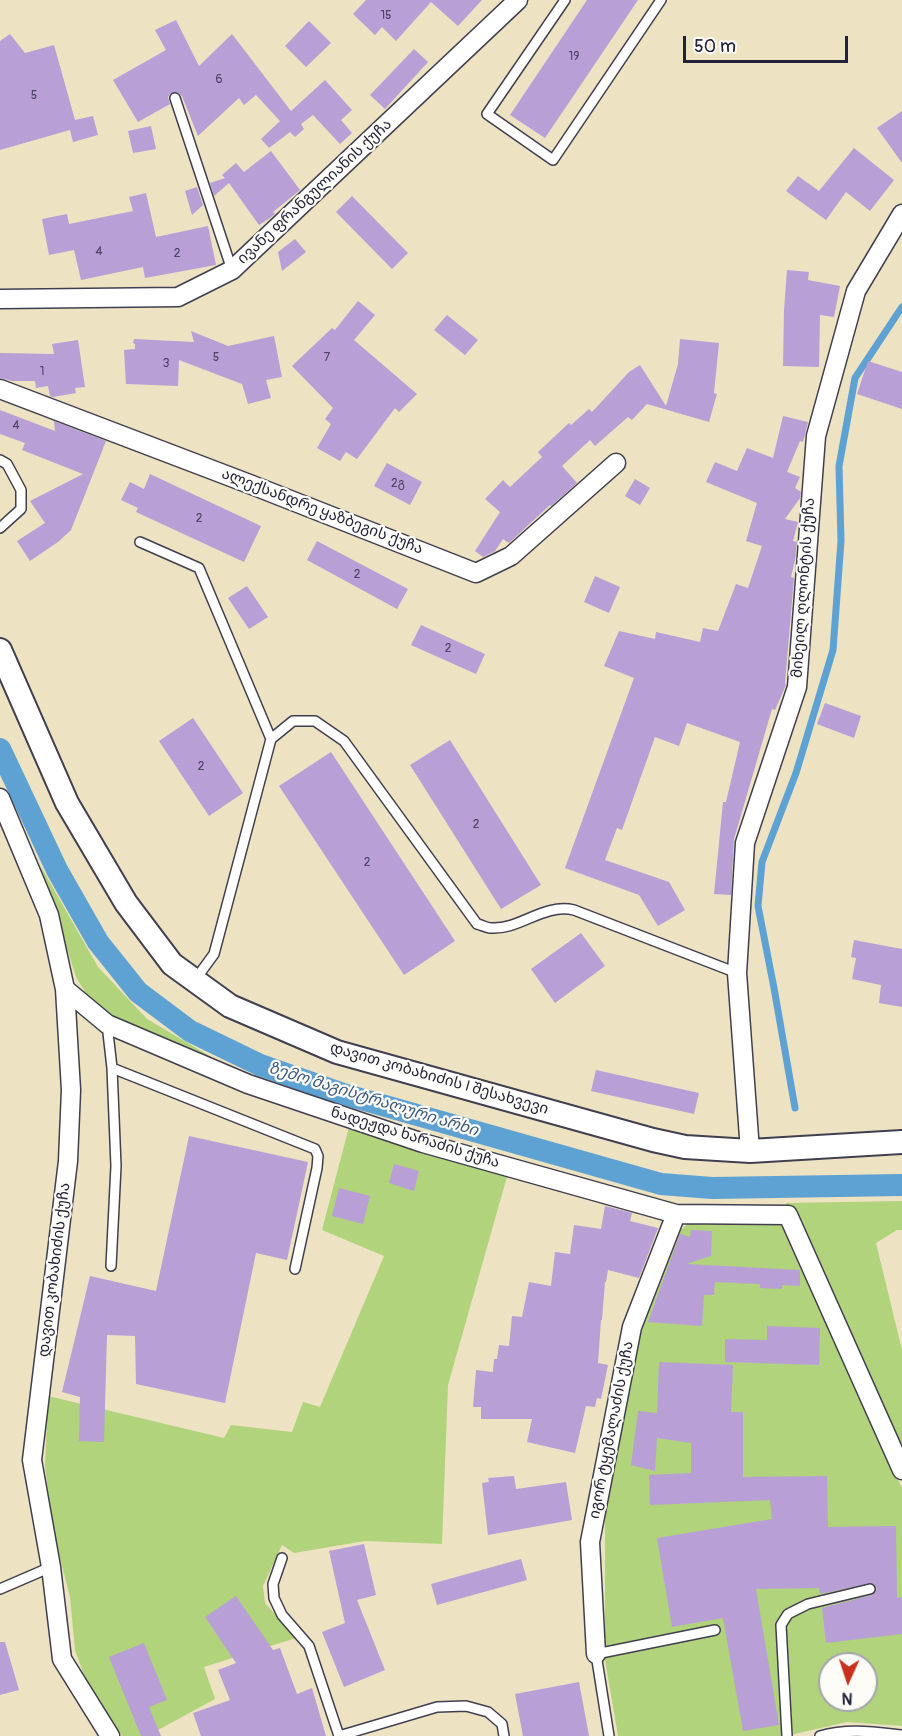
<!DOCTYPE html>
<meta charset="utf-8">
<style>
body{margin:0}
#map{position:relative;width:902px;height:1736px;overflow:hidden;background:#ede2c2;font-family:Pangolin,sans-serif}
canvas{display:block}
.north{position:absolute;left:818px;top:1652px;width:60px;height:60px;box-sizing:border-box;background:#fdfcf7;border:2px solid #a5a5ac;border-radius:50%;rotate:183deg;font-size:16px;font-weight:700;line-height:24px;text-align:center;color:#22223b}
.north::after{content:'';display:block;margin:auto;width:21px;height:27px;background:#c8321e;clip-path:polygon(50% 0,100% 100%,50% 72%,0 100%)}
.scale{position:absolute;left:683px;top:36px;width:165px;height:27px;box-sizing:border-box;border:3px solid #22223b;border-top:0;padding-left:8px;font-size:18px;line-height:21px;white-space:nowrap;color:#22223b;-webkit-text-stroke:4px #fdfcf7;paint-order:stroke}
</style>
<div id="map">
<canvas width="902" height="1736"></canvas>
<div class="north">N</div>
<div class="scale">50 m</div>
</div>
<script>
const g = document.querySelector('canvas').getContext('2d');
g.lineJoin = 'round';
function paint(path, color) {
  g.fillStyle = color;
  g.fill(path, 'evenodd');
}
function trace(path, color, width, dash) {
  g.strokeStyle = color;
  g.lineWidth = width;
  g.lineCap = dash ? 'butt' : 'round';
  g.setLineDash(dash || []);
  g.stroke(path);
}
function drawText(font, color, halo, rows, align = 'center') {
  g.font = font + ' Pangolin,"Noto Sans Georgian",sans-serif';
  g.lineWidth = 4.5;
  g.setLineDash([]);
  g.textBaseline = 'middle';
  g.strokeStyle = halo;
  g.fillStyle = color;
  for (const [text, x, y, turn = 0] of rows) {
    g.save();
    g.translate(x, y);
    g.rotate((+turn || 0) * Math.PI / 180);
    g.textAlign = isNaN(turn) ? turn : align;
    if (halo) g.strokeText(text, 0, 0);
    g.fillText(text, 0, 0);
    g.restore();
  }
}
paint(new Path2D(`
 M40,865L98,967L147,1019L230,1068L125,1023L90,1000L76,977Z
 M349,1127L508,1173L448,1385L442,1544L365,1541L294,1553L282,1545L263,1586L265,1603L296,1638L204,1667L215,1699L147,1736H122L89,1689L75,1650L70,1597L52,1527L45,1466L48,1396L224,1438L231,1425L292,1432L303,1402L320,1407L384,1256L322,1230Z
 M902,1201V1230H897L876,1243L902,1350V1445C876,1389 849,1333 823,1276C813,1252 808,1224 787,1208L786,1203Z
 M779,1218L902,1488V1726L847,1722L786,1736H618L605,1660V1516L637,1338L677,1233L690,1222ZM830,1664H866V1700H830Z`), '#b0d37c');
trace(new Path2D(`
 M795,1108L774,988L758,906L762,862L796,773L833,650L841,541L839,466L855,378L902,307`), '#5ea2d3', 7);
trace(new Path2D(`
 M0,749L57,870L98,942L138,992L190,1031L260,1065L343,1094L661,1184L712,1188L902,1185`), '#5ea2d3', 22);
paint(new Path2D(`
 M366,0H482L458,26L431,2L396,41L382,27L375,35L353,14Z
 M587,0H638L545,138L510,115Z
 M176,20L199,66L232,34L291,111L325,80L352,110L341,120L352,133L340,144L313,115L301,124L304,129L295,137L290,132L269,148L261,139L280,121L256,95L244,105L239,98L198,136L182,96L177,92L170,94L168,97L170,104L138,122L113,80L166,50L155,30Z
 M309,21L331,43L306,67L285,46Z
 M10,34L25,53L54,45L75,120L93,116L98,135L73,142L70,130L0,150V41Z
 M414,49L428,62L385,109L370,95Z
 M902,111V163L877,128Z
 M151,126L156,149L133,153L128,131Z
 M854,148L894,180L870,211L846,192L826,220L786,191L798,176L819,191Z
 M271,151L300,190L273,212L275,214L270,218L259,225L229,183L214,196L210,183L225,178L222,175L236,163L244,172Z
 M197,187L203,205L192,215L185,191Z
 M146,193L156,237L208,226L216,265L145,278L143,267L81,280L74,250L49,255L42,219L67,214L69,224L133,211L129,197Z
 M352,196L408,253L392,269L336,212Z
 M295,239L306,252L282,271L278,252Z
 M787,270L809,272L808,280L840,286L834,317L820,315L819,367L783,366L784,310Z
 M358,301L375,315L354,340L417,394L399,412L395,408L357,459L346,452L340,461L317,448L331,424L325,419L333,408L292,366L332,328L335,330Z
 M447,315L478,340L465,355L434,330Z
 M191,331L228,346L274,336L282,377L266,380L271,398L248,404L242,384L179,360L178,386L126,384L124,350L135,349V344L133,343L134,339L194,342Z
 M680,339L719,343L714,393L717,394L709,422L647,404L632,420L628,417L595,446L590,440L562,466L577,483L551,506L550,505L509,543L503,539L495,551L483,557L475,551L500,512L485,499L503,480L510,487L542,457L538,452L569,423L571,425L589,409L592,412L629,372L640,365L666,406L678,364Z
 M78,340L85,387L75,388L76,393L53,397L50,396L48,386L36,388L35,381H12L0,378V353L54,354L52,344Z
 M868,361L902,372V409L857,394Z
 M0,410L55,431L54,421L106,441L71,530L58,542L30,561L17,541L45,523L30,501L83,474L22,450L25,443L0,434Z
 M783,416L808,422L803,442L800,441L787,472L800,477L795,488L801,492L800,498L785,519L798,522L793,541L797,542L795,560L791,577L794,578L785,683L786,685L775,710L772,709L734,839L731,895L714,894L723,802H726L740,742L687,723L679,746L655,737L622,830L617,828L605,860L669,882L685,910L658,926L639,895L565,868L634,678L604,666L619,631L655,639L656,632L700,642L703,628L718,631L736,584L748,588L762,546L746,541L757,503L706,482L715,462L737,471L747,448L773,458Z
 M387,463L422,482L410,505L374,486Z
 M150,474L261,526L244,562L136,512L138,508L121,500L130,482L144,489Z
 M635,479L650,488L640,505L625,496Z
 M317,541L408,589L397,609L307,560Z
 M595,576L620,587L609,613L584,602Z
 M247,586L268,617L249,629L228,598Z
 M421,625L485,654L476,674L411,645Z
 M825,703L861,716L854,738L817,724Z
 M193,718L243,793L209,816L159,741Z
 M450,740L541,885L501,909L410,765Z
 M331,752L455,941L404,975L279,786Z
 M581,933L605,966L555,1003L531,969Z
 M854,940L902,949V1007L879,1003L881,985L852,979L856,958L851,957Z
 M596,1070L699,1093L694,1114L591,1091Z
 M189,1136L308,1162L287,1260L256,1253L225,1403L136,1384L135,1336L107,1335L104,1442L79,1441L80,1397L62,1392L90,1276L156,1291Z
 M394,1164L419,1171L414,1191L389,1183Z
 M339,1188L370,1196L363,1224L332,1216Z
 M605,1206L632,1213L630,1221L658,1228L639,1278L608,1270L606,1282H605L602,1320H601L598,1363L608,1365L601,1399L597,1398L595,1407L586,1406L575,1453L527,1442L532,1419H481V1407H473L476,1370L493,1372L494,1359H497L499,1345L509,1346L512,1316L522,1317L529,1282L551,1286L555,1252L570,1254L574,1225L601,1229Z
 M691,1230L712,1231L711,1256L686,1264L800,1270V1286L782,1285V1289L760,1288V1284L715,1282L714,1295H704L702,1326L648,1322L680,1234L690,1237Z
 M767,1326L820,1328L819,1365L725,1362V1339L767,1340Z
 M659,1362L733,1365L731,1412H743V1477L827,1476L828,1527L896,1526L897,1598L902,1597V1634L826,1643L822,1608L872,1595L875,1593L877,1588L872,1583L820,1594L819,1588L756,1589L779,1725L743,1731L723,1618L672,1627L657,1538L772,1519L770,1500L650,1505L649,1475L691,1473V1443L657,1438L655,1471L631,1465L638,1411L657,1413Z
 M514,1476L516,1489L566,1482L572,1520L488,1535L482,1483L489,1482L488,1478Z
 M364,1544L376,1595L357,1600L385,1670L344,1687L322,1632L345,1623L329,1551Z
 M521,1559L527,1580L437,1605L431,1584Z
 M236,1596L273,1650L280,1648L297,1694L312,1688L326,1736H201L193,1713L230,1700L218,1670L236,1663L205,1617Z
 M0,1642H5L19,1690L0,1695Z
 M144,1643L167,1700L149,1707L161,1736H141L109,1657Z
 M579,1682L589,1736H523L515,1694Z`), '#b89fd6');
const service = new Path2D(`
 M565,0L487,114L553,160L661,0
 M175,98L232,270
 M0,460L7,464L21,490V509L0,528
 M140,542L199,568L271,739
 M195,980L214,954L271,739L293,721H315L344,741L477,924C482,925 487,928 491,928C520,930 543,903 574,910L737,973
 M107,1024L112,1068L116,1166L111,1266
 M112,1068L315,1149L318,1156L317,1168L295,1269
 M282,1558L273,1584L274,1598L282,1615L309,1646L339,1736
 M0,1589L51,1567
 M339,1736L437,1707L466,1706L488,1712L502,1724L504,1736
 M609,1736L596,1654L715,1630
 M787,1736L781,1625L788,1614L808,1604L870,1589
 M820,1736C848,1728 874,1732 902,1735`);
const minor = new Path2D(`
 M0,299L178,297L232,270L518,0
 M0,389L252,485L476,573L511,556L616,463
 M0,798L49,915L65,989L71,1090L68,1161L32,1460L51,1567L62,1659L110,1736
 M65,989L107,1024L248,1084L423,1143L676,1214L788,1215L902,1470
 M750,1151L737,973L745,843L797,687L816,436L856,291L902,214
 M596,1654L590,1542L632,1327L676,1214`);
const tertiary = new Path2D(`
 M0,650L67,803L126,903L172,964L230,1006L337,1052L653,1140L685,1147L750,1151L902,1142`);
trace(service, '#403f4f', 12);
trace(minor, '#403f4f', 21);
trace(tertiary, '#403f4f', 26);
trace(service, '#fff', 9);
trace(minor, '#fff', 18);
trace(tertiary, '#fff', 22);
drawText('12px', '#484162', null, [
 ["15",386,16],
 ["19",574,57],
 ["6",219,80],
 ["5",34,96],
 ["4",99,252],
 ["2",177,254],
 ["5",216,358],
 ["7",327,358],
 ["3",166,364],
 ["1",42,372],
 ["4",16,426],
 ["2გ",398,484],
 ["2",199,519],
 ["2",357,575],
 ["2",448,649],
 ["2",201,767],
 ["2",476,825],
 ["2",367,863]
]);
drawText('15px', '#22223b', '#fdfcf7', [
 ["ივანე ფრანგულიანის ქუჩა",315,192,-43],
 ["ალექსანდრე ყაზბეგის ქუჩა",322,512,21],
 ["მიხეილ ღლონტის ქუჩა",804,588,-86],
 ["დავით კობახიძის I შესახვევი",439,1079,16],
 ["ნადეჟდა ხარაძის ქუჩა",415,1138,17],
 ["დავით კობახიძის ქუჩა",55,1270,-83],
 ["იგორ ტყემალაძის ქუჩა",612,1430,-79]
]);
drawText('italic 16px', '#3d5c7f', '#fdfcf7', [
 ["ზემო მაგისტრალური არხი",373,1100,17]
]);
</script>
